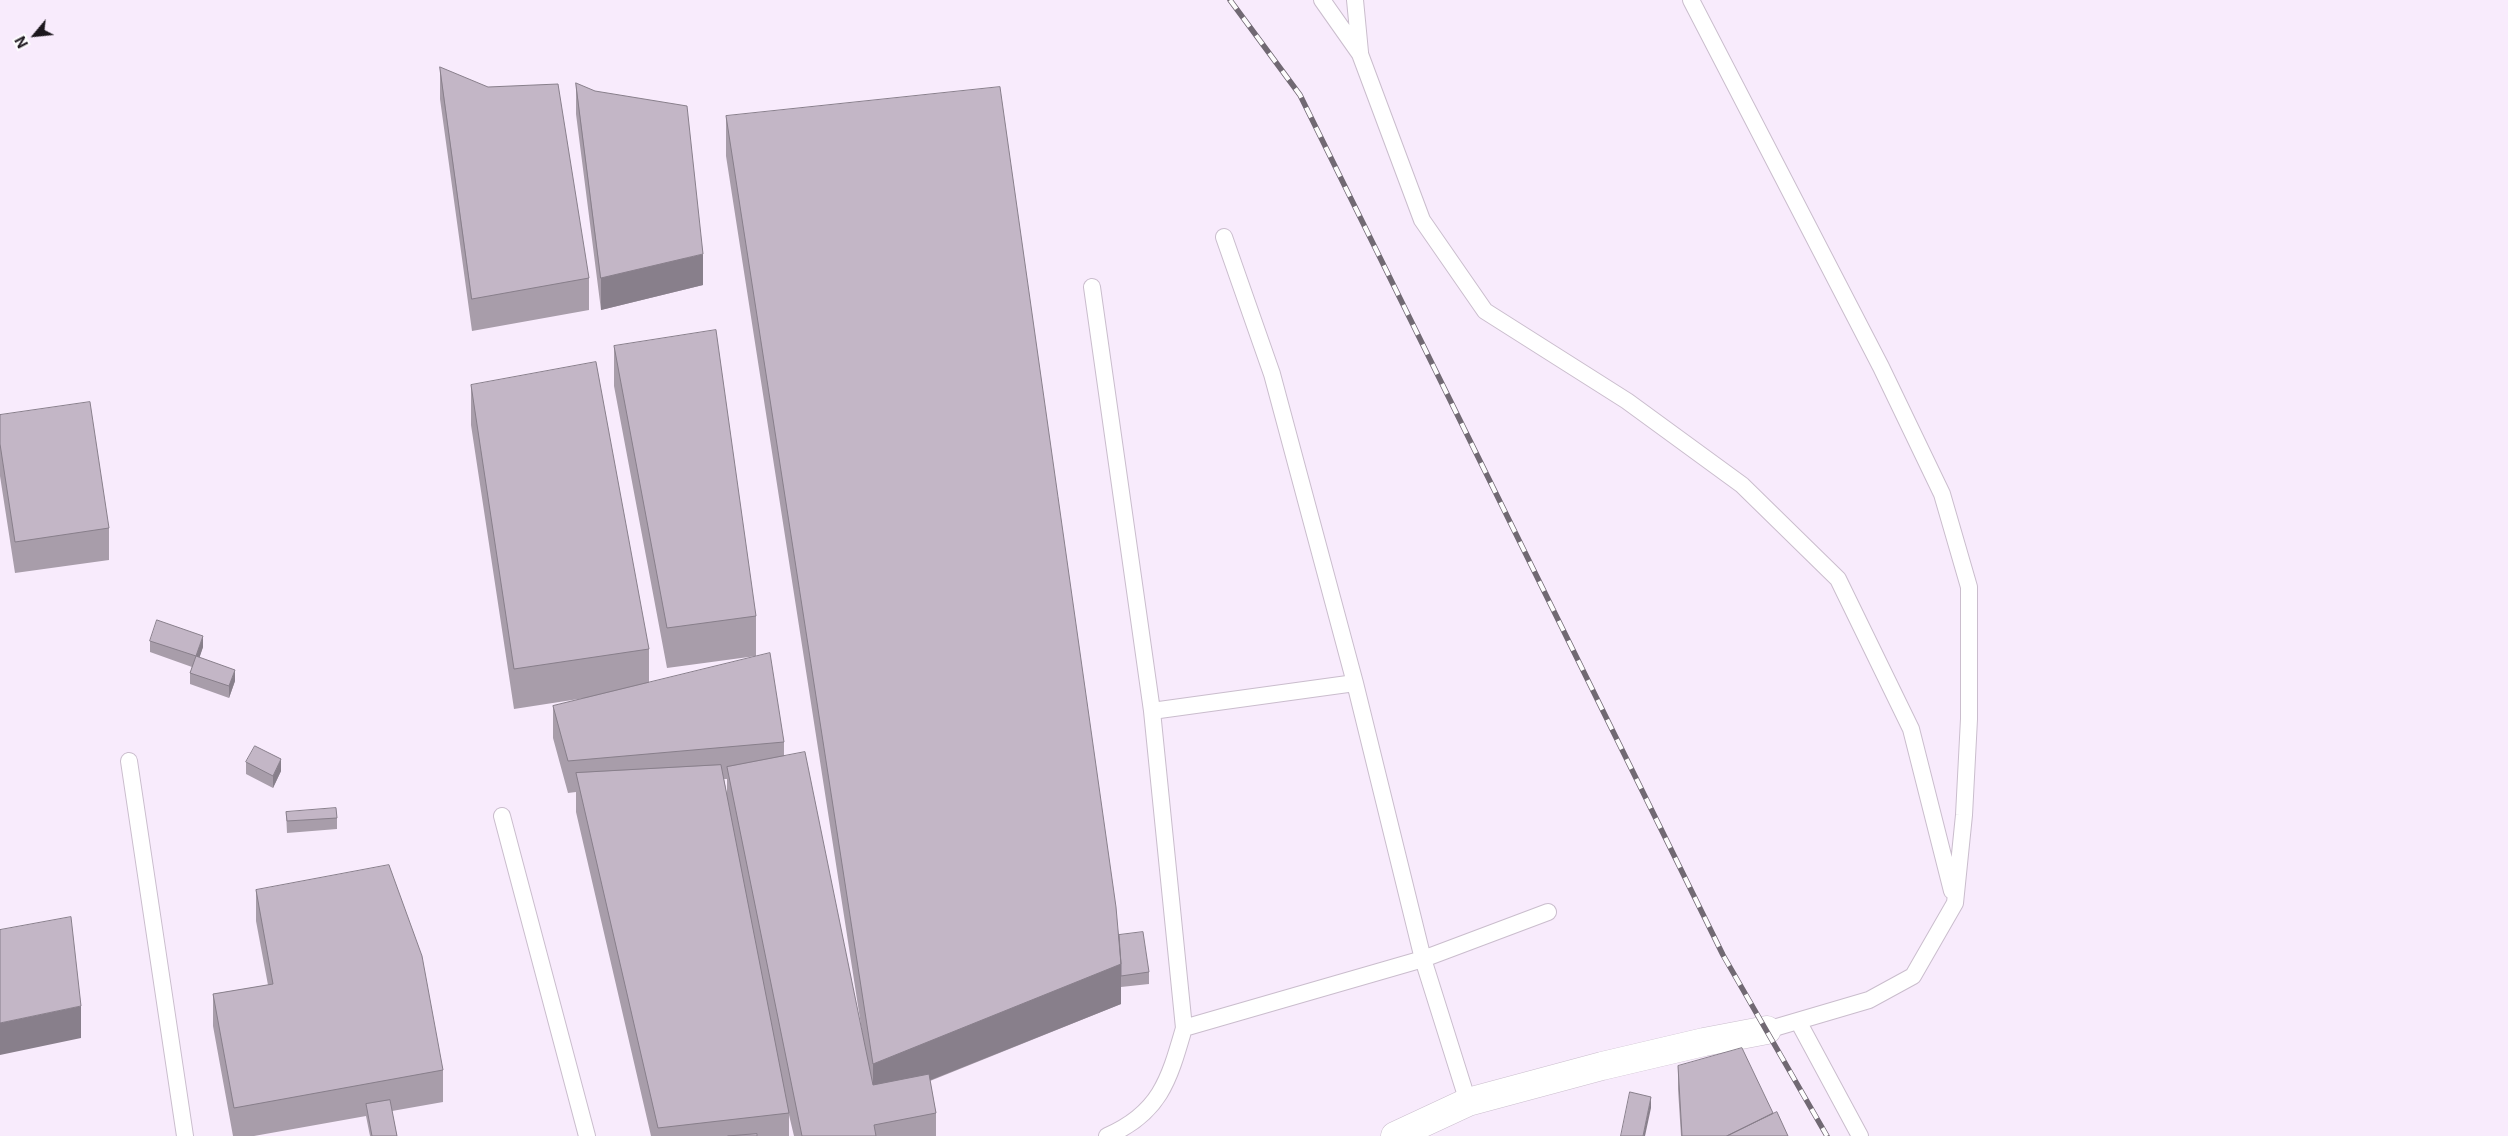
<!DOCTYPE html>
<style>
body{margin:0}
#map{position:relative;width:2508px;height:1136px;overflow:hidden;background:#f8ebfc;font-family:Inter,sans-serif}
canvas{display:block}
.north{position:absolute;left:10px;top:10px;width:50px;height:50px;-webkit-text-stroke:4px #fdfdfd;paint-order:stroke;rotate:242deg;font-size:14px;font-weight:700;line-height:20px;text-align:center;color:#1c171d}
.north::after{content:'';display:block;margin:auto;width:18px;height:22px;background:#1c171d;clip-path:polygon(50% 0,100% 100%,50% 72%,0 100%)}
</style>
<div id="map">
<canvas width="2508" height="1136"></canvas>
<div class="north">N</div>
</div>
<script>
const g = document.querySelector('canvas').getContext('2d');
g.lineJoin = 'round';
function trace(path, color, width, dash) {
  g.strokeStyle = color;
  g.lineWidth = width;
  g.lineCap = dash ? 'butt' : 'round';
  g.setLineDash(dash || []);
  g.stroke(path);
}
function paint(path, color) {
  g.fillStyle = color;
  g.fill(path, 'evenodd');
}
const lane = new Path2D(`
 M1322,0L1360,54L1422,220L1485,311L1627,401L1742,485L1838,579L1911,729L1952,891
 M1355,0L1360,52
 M1691,0L1881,367L1942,494L1969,587V719L1964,815L1955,903L1913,976L1869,1000L1767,1030
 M1224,237L1272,374L1355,683L1423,959L1468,1102
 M1092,287L1152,711
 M129,761L185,1136
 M502,816L587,1136
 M1798,1021L1860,1136
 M1184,1028L1152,711L1355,683
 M1107,1136C1160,1113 1169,1080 1184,1028L1423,959L1548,912`);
const street = new Path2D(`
 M1395,1136L1468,1102L1602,1066L1704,1042L1767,1030`);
trace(lane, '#cabdcd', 18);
trace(street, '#cabdcd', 29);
trace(lane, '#fff', 16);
trace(street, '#fff', 28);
const rail = new Path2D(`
 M1230,0L1300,95L1723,955L1827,1136`);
trace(rail, '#716973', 5.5);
trace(rail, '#fdfdfd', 4, [11]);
paint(new Path2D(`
 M440,67L589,278V310L472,331L440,99Z
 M576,83L703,285L601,310L576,114Z
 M726,116L1119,935L1149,972V984L1121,987V1004L930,1081L936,1113V1136H794L789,1115V1136H651L576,812V792L568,793L553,738V706L585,698L514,709L471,425V385L649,649V683L784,742V756L863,1038L726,156ZM724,779H727V795Z
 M614,346L756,616V656L667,668L614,386Z
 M0,415L109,528V560L15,573L0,476Z
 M150,641L203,647L199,658L235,681L229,698L190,684V673L192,667L150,652Z
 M246,762L281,771L273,788L246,774Z
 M286,812L337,818V829L287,833Z
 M256,890L443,1070V1102L392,1111L397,1136H370L366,1116L254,1136H233L213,1026V994L268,985L256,921Z
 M1678,1066L1773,1113L1788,1136H1681L1678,1089Z`), '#a89daa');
paint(new Path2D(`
 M703,254V285L601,310V278Z
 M203,636V647L196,668V656Z
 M235,670V681L229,698V686Z
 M281,759V771L273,788V776Z
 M1121,964V1004L873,1103V1064Z
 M81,1006V1038L0,1055V1023Z
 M1651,1097V1108L1645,1136H1643Z`), '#887f8b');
const building = new Path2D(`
 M440,67L488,87L558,84L589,278L472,299Z
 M576,83L595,91L687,106L703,254L601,278Z
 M1000,87L1116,907L1121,964L873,1064L726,116Z
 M716,330L756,616L667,628L614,346Z
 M596,362L649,649L514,669L471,385Z
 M90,402L109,528L15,542L0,444V415Z
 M157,620L203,636L196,656L235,670L229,686L190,673L196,656L150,641Z
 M770,653L784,742L568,761L553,706Z
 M255,746L281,759L273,776L246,762Z
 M805,752L873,1085L929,1074L936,1113L874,1125L876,1136H802L727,767Z
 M721,765L789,1113L658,1128L576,773Z
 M336,808L337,818L287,821L286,812Z
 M389,865L422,956L443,1070L234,1108L213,994L273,984L256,890Z
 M71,917L81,1006L0,1023V930Z
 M1143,932L1149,972L1121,976V964L1119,935Z
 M1742,1048L1773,1113L1727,1136H1682L1678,1066Z
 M1630,1092L1651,1097L1643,1136H1621Z
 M390,1100L397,1136H372L366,1104Z
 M1777,1112L1788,1136H1727Z
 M757,1134V1136H728Z`);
paint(building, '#c3b6c6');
trace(building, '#887f8b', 1);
</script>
